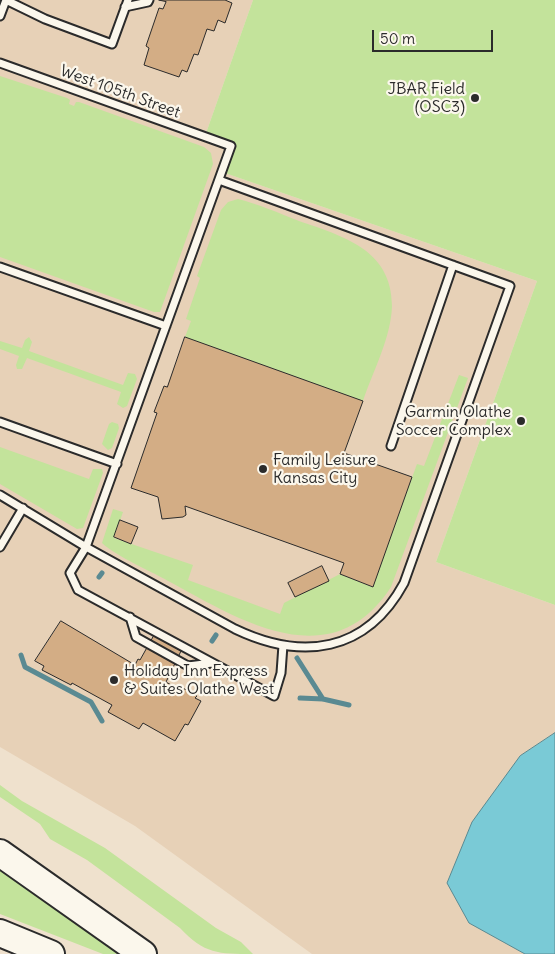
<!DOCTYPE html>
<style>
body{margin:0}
#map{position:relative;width:555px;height:954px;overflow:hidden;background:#efe1cd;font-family:Delius,sans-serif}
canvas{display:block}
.scale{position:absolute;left:372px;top:30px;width:121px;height:22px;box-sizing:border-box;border:2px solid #2b2b2b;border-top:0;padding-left:6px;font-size:15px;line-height:18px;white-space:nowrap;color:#2b2b2b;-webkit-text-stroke:4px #fbf7ec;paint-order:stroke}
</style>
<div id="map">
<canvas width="555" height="954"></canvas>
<div class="scale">50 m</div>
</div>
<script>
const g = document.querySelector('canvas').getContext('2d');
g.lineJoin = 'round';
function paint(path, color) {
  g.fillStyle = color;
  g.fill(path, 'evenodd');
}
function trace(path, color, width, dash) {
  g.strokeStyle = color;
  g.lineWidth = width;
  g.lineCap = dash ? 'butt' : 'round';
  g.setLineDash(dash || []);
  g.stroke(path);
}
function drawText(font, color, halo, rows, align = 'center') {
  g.font = font + ' Delius,sans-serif';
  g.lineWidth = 4.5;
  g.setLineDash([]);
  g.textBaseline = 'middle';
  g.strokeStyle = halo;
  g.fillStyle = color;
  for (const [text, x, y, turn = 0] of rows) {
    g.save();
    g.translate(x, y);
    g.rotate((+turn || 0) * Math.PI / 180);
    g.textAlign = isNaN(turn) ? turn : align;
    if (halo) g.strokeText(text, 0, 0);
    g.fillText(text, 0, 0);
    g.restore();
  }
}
paint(new Path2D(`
 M0,0H253L205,136L231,146L222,172L537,281L436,562L555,605V954H312L135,826L0,747Z`), '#e7d1b7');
paint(new Path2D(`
 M253,0H555V605L436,562L537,281L222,172L231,146L205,136Z
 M0,76L67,98L70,100L69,104L74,106L76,102H79L204,147L211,153L213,164L160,312H154L0,257Z
 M238,199C258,204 279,213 299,221C342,236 392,249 392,306C391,338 373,371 363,401L185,337L191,321L186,319L200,278L197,276L221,210L228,202Z
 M29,337L32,342L29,351L123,385L128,373L135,374L137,379L127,406L123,408L117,404L121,392L27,358L22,369H17L16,365L19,356L0,349V341L22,348L25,340Z
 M459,375L468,378L391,587C332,677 243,622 172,583C153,572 117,557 102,543L113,509L123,512L114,538L193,565L188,580L280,614L284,603L340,574L372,587L417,464L424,466Z
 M112,422L118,424L119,428L112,448L108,450L102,444L109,424Z
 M0,447L89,479L93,469H102L103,473L83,528L77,529L0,484Z
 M0,785L22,801L105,848L216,928L241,942L253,954C219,954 204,954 180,928L87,860L50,839L40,824L0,797Z
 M0,861L128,954H103L0,914Z`), '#c3e39b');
const water = new Path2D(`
 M555,733V954H525L469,923L447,883L472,822L520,756Z`);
paint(water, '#7acad6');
trace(water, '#5a8a92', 1);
trace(new Path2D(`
 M99,577L102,573
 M212,641L216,635
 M21,655L25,667L91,702L102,721
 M297,658L323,699
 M300,698L323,699L349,705`), '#5a8a92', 5);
const building = new Path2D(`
 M159,0H225L232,3L225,23L218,20L214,31L207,29L198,55L194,54L187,72L182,70L179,77L144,65L149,48L146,46L159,8L163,9L166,2Z
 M185,337L363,401L344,453L412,477L373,587L340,574L344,563L185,506L186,515L183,517L162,519L158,497L131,488L157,413L154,412L164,386L167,387Z
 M120,520L138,527L131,544L114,537Z
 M322,566L329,581L295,597L288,583Z
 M61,621L135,665L138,659L140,660L154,635L181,651L166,682L180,690L181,687L197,696L195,698L201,701L188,725L185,724L175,741L143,723L139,729L108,712L112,705L72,683L71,685L42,670L44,666L35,661Z`);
paint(building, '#d3ad85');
trace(building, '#2b2b2b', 1);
const service = new Path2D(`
 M6,0L45,19L112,44L128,0
 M125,7L148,2L149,0
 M0,16L6,0
 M0,63L231,146L86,547L70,573L78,590L274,696L281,673L283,645
 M0,267L166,326
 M0,422L117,464
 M391,446L453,265
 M0,495L86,547L235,629C302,661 366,653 404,583L510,286L219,180
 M0,547L23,508
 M130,617L136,637L188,666L212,663`);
const motorway = new Path2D(`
 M0,853L143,954
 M0,933L51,954`);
trace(service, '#2b2b2b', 11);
trace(motorway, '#2b2b2b', 30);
trace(service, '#fbf7ec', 7);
trace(motorway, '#fbf7ec', 26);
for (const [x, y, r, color] of [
 [475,98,5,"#2b2b2b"],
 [521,421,5,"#2b2b2b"],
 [263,469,5,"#2b2b2b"],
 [114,680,5,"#2b2b2b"]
]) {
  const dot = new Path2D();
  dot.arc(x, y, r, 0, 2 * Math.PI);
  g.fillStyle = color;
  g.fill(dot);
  trace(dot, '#fbf7ec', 2);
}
drawText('16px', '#2b2b2b', '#fbf7ec', [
 ["JBAR Field",465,89],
 ["(OSC3)",465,107],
 ["Garmin Olathe",511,412],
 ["Soccer Complex",511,430],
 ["Family Leisure",273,460,"left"],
 ["Kansas City",273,478,"left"],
 ["Holiday Inn Express",124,671,"left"],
 ["& Suites Olathe West",124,689,"left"]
], 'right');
drawText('16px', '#2b2b2b', '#fbf7ec', [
 ["West 105th Street",120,92,20]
]);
</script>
